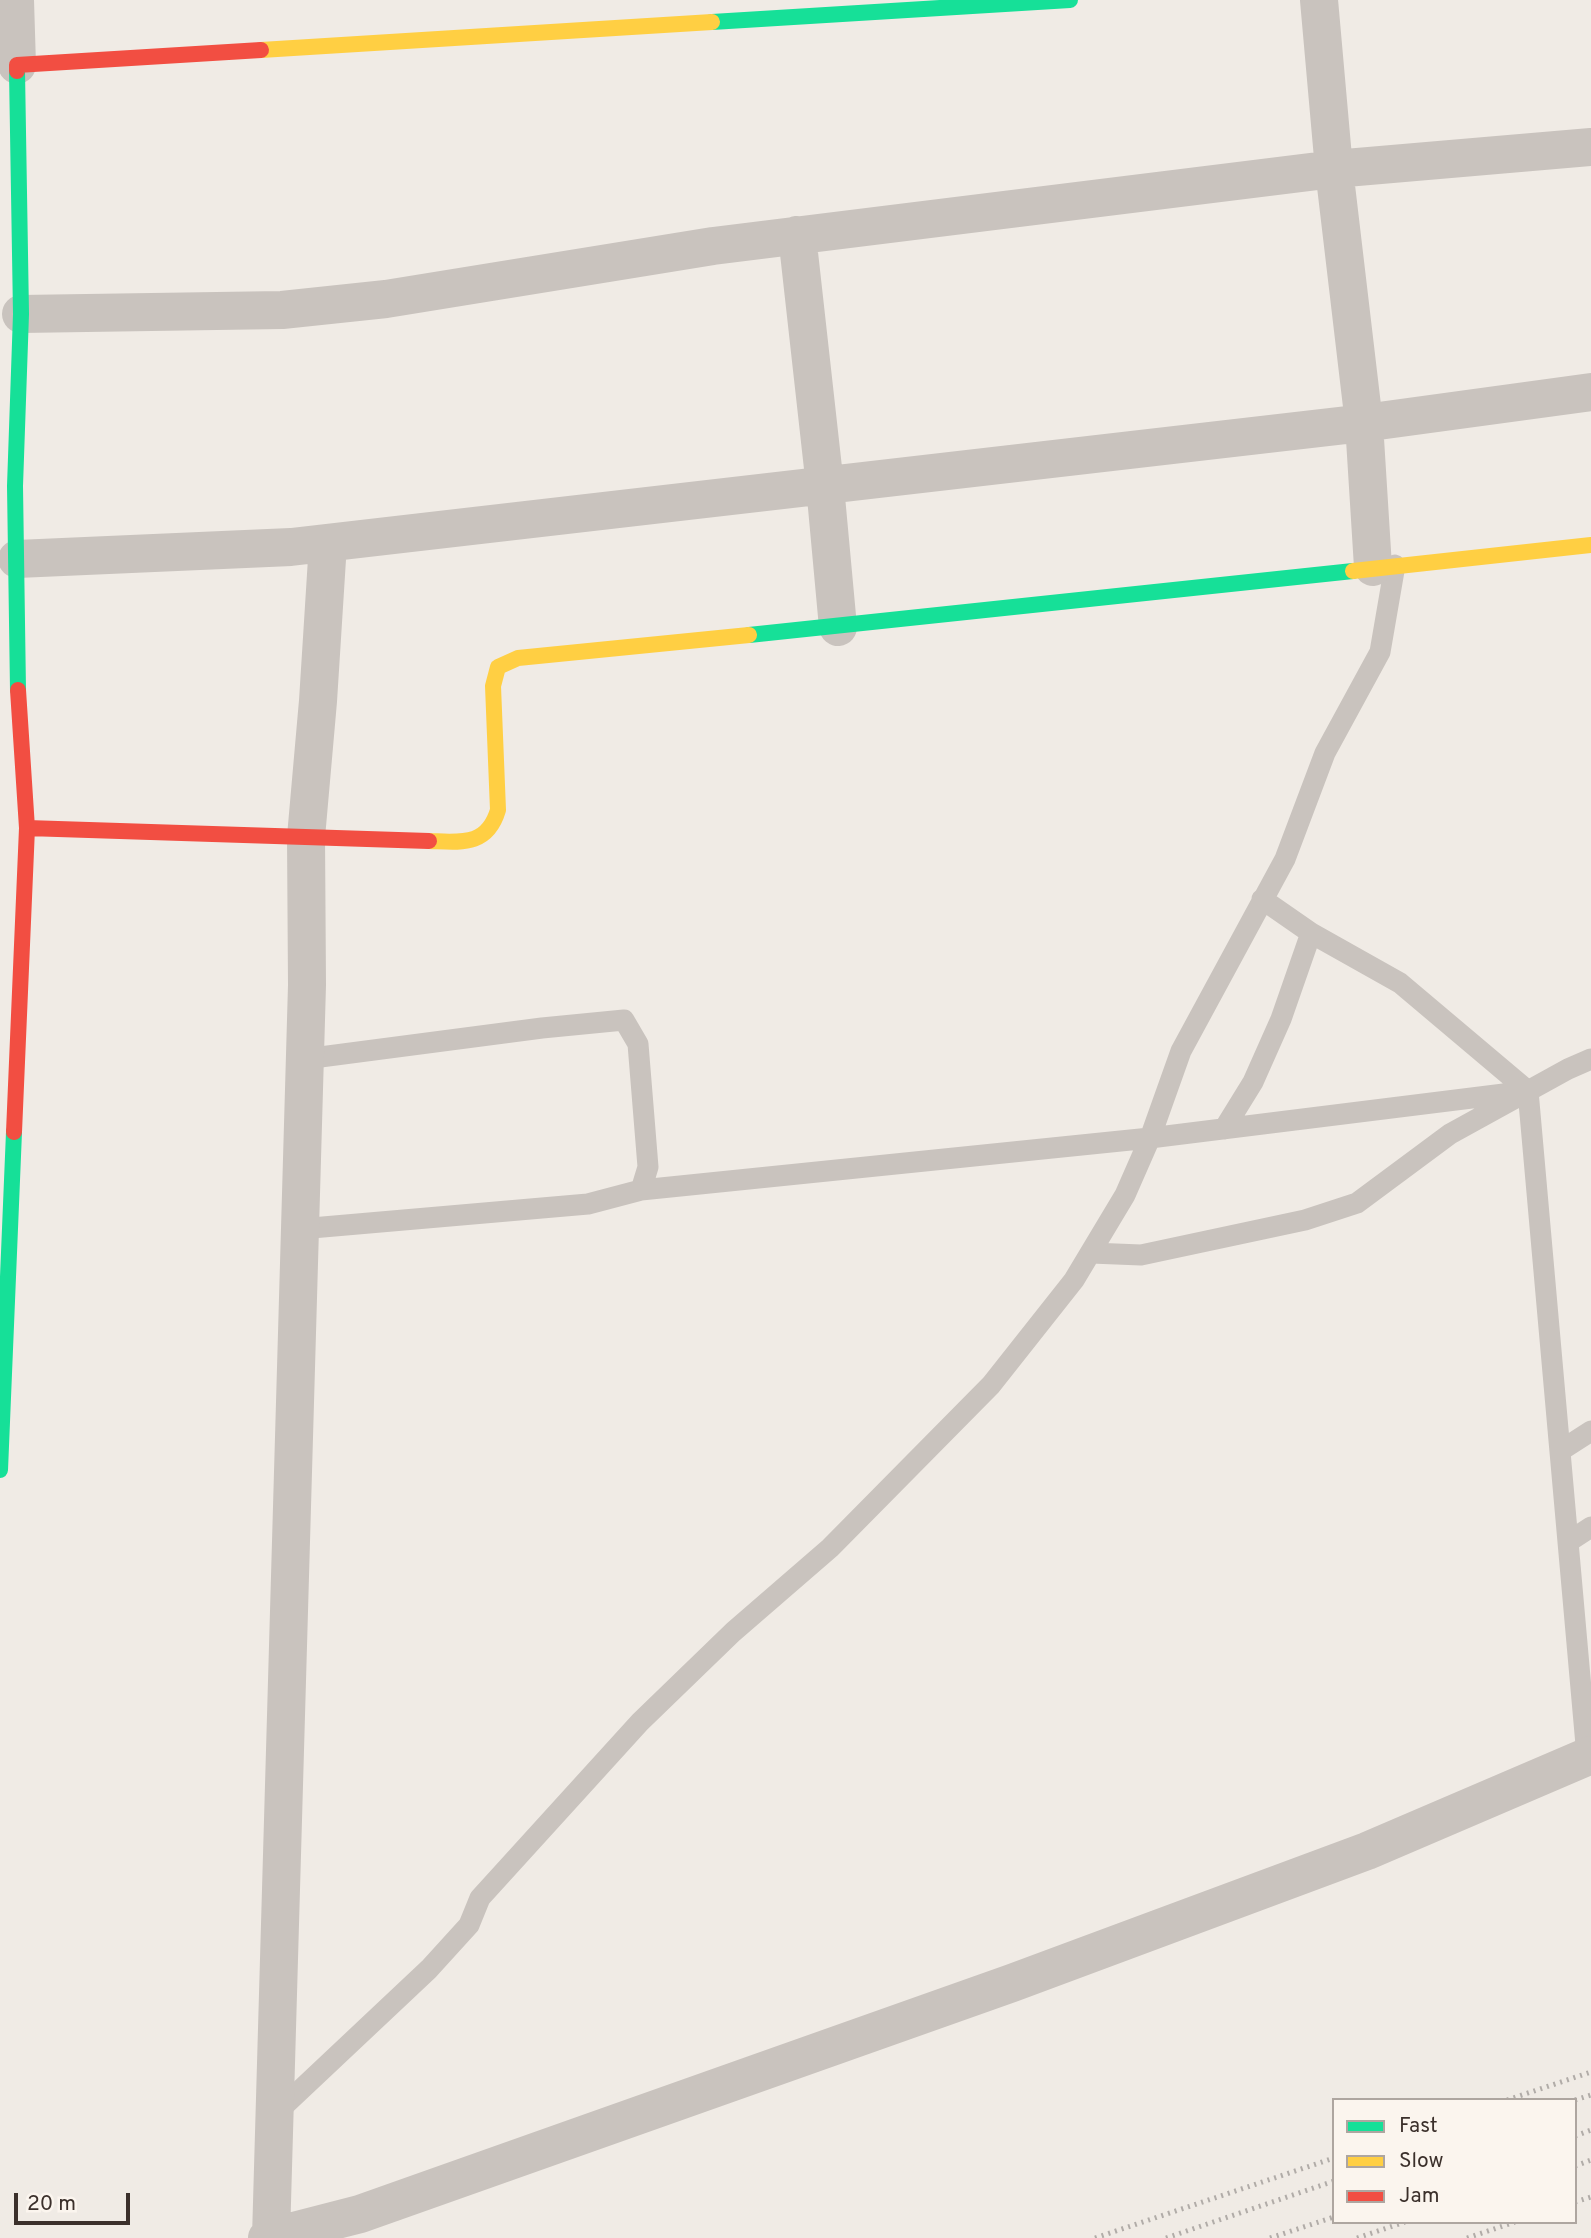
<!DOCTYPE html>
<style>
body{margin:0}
#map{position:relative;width:1591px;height:2238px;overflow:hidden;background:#f0ebe5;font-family:Overpass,sans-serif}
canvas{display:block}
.legend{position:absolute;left:1332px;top:2098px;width:245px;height:126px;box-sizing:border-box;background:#fbf5ee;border:2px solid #aea6a0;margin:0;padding:9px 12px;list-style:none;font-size:21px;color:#3b302b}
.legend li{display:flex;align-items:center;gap:14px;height:35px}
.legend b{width:35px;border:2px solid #aea6a0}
.scale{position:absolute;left:14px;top:2193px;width:116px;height:32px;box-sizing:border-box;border:4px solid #3b302b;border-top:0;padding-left:9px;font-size:21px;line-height:24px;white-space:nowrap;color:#3b302b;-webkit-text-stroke:5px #fbf5ee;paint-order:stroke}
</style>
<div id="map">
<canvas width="1591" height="2238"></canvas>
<ul class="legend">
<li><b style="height:9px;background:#16e098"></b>Fast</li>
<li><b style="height:9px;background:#ffcf43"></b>Slow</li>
<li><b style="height:9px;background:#f24e42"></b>Jam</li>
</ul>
<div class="scale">20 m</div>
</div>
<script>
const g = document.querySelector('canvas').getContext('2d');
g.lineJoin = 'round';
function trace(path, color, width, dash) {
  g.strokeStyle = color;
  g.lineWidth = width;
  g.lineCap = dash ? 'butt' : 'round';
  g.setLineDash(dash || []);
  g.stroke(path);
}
trace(new Path2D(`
 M1262,899L1311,933L1400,983L1528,1091L1587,1756
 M1224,1129L1253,1082L1281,1019L1311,933
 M641,1190L1150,1138L1528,1091
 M300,1229L588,1204L641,1190L648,1167L638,1044L624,1020L542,1028L305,1059
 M1091,1253L1141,1255L1305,1220L1357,1203L1450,1134L1568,1069L1591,1059
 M1560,1451L1591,1431
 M1568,1542L1591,1527
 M275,2114L429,1969L469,1925L480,1898L640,1722L733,1632L830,1548L991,1385L1074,1280L1125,1195L1150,1138L1181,1051L1285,859L1325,753L1380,652L1395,565`), '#c9c3be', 21);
trace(new Path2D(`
 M15,0L17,65
 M1319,0L1334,169L1364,423L1373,567
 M797,235L825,486L838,627
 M21,314L282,310L386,299L713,246L1334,169L1591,147
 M17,559L291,547L1364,423L1591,392
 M271,2237L307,985L306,837L318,701L328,543
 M267,2238L360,2214L1012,1983L1367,1851L1591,1755`), '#c9c3be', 38);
trace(new Path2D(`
 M712,22L1070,0
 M17,71L21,314L15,486L18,690
 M749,635L1353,571
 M0,1470L14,1132`), '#16e098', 16);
trace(new Path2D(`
 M261,50L712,22
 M1353,571L1591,545
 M429,841C460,842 487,847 498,810L493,686L498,667L518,658L749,635`), '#ffcf43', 16);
trace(new Path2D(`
 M17,71V65L261,50
 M27,828L429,841
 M14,1132L27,828L18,690`), '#f24e42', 16);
trace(new Path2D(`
 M1507,2100L1591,2072
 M1575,2100L1591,2095
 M1575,2136L1591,2130
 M1575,2166L1591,2160
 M1575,2202L1591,2197
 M1095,2238L1334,2158
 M1166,2238L1334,2181
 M1270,2238L1334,2217
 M1357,2238L1405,2222
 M1467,2238L1515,2222`), '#b1aca8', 5, [2, 5]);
</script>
